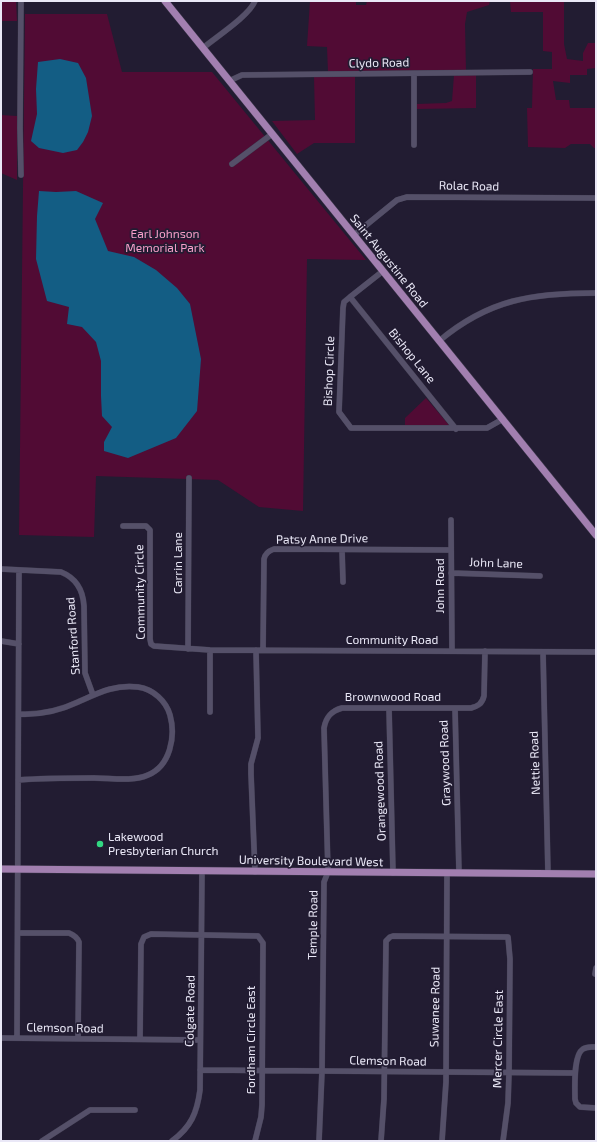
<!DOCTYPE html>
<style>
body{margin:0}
#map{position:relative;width:597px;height:1142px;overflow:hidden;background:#221c32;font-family:"Exo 2",sans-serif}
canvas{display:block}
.frame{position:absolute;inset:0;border:2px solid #eae8f7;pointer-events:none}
</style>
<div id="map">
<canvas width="597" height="1142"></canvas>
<div class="frame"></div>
</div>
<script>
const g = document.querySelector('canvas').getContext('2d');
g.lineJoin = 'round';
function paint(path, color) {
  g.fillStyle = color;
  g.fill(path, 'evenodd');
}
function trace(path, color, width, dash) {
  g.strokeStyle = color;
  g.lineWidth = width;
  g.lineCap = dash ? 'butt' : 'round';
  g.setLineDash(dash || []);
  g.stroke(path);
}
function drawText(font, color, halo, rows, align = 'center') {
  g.font = font + ' "Exo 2",sans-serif';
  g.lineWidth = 3.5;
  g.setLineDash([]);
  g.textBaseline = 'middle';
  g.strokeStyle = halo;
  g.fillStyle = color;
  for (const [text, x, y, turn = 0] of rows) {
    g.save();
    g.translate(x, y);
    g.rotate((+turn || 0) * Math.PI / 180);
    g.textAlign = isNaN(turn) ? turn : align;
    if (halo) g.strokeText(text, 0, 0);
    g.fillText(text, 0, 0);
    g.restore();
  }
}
paint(new Path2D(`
 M1,1H16L17,21H1Z
 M310,1H356V5H366L367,1H490L489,5L467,12L465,24L466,71L328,72L327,47L307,46Z
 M510,1H564V44L567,59L583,61V53L588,43H596V68L587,69V75H570V83L553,81L556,100H569L570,108H596V148H594L590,144H571L565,148L528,147L527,108H532L533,69H552V52L543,51V12H511Z
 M25,14H107L122,72H212L366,260L307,259L303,511L259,507L218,480L96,476L94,537L19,535Z
 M454,75H476V108L417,109V104L446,103L452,101Z
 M314,77H355V143H314L297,154L272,121L315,120Z
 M1,115L17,116V180L1,173Z
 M426,398L449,425H405V418Z`), '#510b34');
paint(new Path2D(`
 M60,59L78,63L86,78L92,116L88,132L83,142L77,150L63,153L39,148L31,141L37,114L36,89L38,62Z
 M39,191L56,192L76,191L103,203L95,219L108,251L134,257L156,270L177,288L190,304L201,359L197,411L176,438L128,458L104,451V442L112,427L102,416L101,396V361L96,342L82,327L67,324L69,307L47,301L36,259L37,216Z`), '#135d84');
const minor = new Path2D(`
 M203,48C216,37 249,16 255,1
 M229,81L242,75L530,72
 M414,145V74
 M232,164L272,134
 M21,175L20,128L21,1
 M354,235L397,200L407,197L596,198
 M383,271L350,297L344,302L343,308L339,412L351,428H487L503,419
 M350,297L456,429
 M439,341C489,299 533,293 596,293
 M451,520L452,651
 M123,526H146L150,530V639L151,644L154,646L210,650L596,652
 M342,550L343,582
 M1,569L61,572C76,578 83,590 84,606L85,673L93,695
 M451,573L540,576
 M1,641L19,644
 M188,649L189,478
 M263,650L264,559C265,554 268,551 274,549L451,550
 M543,652L548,874
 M389,708L393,873
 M455,708L459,873
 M210,712V650
 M18,780C44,778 69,778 94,778C111,778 132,782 148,775C170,766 176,737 170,715C166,701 153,689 138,687C115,684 98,693 78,702C59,711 39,715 19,714
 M255,872L251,774V764L258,738L256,650
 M18,933H69C74,935 77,937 79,942L78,1039
 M595,974L596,968
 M1,1038L200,1040
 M17,1038L19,570
 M140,1039L141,944L144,937L151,934L258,936L263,943L262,1105L261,1117L255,1141
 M596,1047C592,1047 587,1046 583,1049C573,1055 575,1088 575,1099L576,1103L580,1107L596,1108
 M200,1070L575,1073
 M42,1141L90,1110H135
 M172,1141C191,1127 197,1113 200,1090L202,871
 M319,1141L322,1071L324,882L328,872L324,728C326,717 331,711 342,708H471C478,706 482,704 484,696L485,651
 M381,1141L384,1099L386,941L390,937L393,936L508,937L510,959L509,1073L508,1103L503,1141
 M442,1141L446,1082L447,873`);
const major = new Path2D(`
 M165,1L596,535
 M1,869L596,874`);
trace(minor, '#3c384b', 6);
trace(major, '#3c384b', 8);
trace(minor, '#555069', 5.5);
trace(major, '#a27fb0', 7);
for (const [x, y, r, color] of [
 [100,844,4,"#32d882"]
]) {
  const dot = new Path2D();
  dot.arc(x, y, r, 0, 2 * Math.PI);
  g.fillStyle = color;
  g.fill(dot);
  trace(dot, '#221c32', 1.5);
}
drawText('12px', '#eae8f7', '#221c32', [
 ["Clydo Road",379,63,-1],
 ["Rolac Road",469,186,1],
 ["Saint Augustine Road",389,261,51],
 ["Bishop Lane",412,356,51],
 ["Bishop Circle",329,371,-88],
 ["Patsy Anne Drive",322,539,-1],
 ["Carrin Lane",178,563,-90],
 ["John Lane",496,563,2],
 ["John Road",440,586,-90],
 ["Community Circle",140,592,-91],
 ["Stanford Road",73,636,-94],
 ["Community Road",392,640],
 ["Brownwood Road",393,697],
 ["Graywood Road",445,763,-92],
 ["Nettie Road",535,763,-92],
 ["Orangewood Road",380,791,-92],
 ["University Boulevard West",311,861,1],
 ["Temple Road",313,925,-89],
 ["Suwanee Road",435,1007,-89],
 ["Colgate Road",190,1011,-89],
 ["Clemson Road",65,1028,1],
 ["Mercer Circle East",498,1039,-89],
 ["Fordham Circle East",251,1040,-90],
 ["Clemson Road",388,1061,1]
]);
drawText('12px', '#f89fca', '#221c32', [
 ["Earl Johnson",165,234],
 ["Memorial Park",165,248]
]);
drawText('12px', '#eae8f7', '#221c32', [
 ["Lakewood",108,837],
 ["Presbyterian Church",108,851]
], 'left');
</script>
